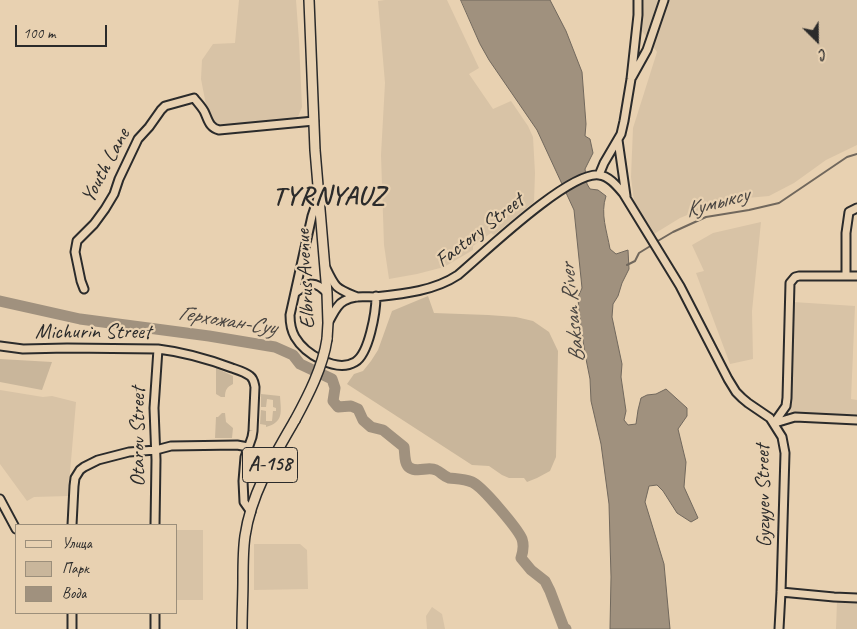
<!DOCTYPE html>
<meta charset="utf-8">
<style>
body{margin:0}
#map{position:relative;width:857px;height:629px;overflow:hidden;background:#e8d1b1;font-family:Caveat,sans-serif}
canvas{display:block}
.legend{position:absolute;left:15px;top:524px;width:162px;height:90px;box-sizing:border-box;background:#e8d1b1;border:1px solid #9c8f7b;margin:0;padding:6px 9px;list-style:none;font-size:15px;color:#2b2b2b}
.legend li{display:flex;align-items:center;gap:10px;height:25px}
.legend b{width:25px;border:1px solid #9c8f7b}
.north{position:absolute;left:792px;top:15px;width:50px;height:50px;-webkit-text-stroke:4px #e8d1b1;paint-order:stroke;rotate:157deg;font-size:14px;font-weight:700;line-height:20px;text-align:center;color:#2b2b2b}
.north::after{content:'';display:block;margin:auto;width:18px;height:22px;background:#2b2b2b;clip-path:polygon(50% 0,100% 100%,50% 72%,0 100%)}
.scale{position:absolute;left:15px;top:25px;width:92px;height:22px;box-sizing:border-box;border:2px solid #2b2b2b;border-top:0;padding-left:6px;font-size:15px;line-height:18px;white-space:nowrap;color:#2b2b2b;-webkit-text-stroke:4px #e8d1b1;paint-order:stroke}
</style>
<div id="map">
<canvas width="857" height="629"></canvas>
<ul class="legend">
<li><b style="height:6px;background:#e8d1b1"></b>Улица</li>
<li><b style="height:14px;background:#c9b69b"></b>Парк</li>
<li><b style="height:14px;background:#a0917e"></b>Вода</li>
</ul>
<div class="north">С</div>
<div class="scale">100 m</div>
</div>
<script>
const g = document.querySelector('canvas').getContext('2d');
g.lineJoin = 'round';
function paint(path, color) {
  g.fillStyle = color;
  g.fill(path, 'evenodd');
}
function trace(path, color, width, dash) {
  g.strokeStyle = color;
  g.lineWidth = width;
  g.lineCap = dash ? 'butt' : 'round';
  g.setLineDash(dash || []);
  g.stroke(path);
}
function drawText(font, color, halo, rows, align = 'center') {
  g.font = font + ' Caveat,sans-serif';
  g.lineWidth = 4.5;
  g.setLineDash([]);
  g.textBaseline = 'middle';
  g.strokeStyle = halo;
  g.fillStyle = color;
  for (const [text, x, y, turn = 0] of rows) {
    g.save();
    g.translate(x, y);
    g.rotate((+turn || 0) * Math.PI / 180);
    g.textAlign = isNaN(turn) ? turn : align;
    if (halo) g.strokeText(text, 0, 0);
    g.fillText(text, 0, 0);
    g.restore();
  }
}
paint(new Path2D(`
 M239,0H296L299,41L302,107L297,119L231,126L216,124L207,110L201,79L202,60L213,44L235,43Z
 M385,0H447L479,68L469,74L493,109L511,101L528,126L533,137L535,173L534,202L494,235L491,233L473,246V250L444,267L417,274L389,279L384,245L381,155L385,83L378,1Z
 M644,0H857V145L826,160L794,183L769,196L747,198L714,204L680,218L654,234L634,202L631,177L633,128L657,52L642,31Z
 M761,222L752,311L753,359L730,364L696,273L704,271L692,245L713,233Z
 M793,302L855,306L851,399L857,400V414L799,415L791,412L789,408Z
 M0,390L43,397L52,396L76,402L68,496L34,497L27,501L0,464Z
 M176,530H203V600H176Z
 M254,544H300L307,550L308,589L254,590Z
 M837,601L857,602V629H836Z
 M432,607L442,614L445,629H427L426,616Z`), '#d8c3a6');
paint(new Path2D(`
 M428,296L434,313L488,315L516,317L533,321L549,332L558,351L556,457L550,471L537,478L527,482L524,478H509L502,475L489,466L472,465L347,384L354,374L363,371L371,361L378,350L392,311Z
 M0,359L52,362L42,390L0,382Z
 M216,368L233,376V384C227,387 225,390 225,397H221L216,394Z
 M261,394L280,396C281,412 284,422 266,427V425L260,424L261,410L266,411V421H272L273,411H276V408L273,407V400L267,399L266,407H261Z
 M222,413H225L226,422L233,428L232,438H215L216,417H218Z`), '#c9b69b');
const water = new Path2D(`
 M461,0H550L566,31L582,72L586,124L585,136L590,139L593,153L585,169L587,184L590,189L598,190L606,196C600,214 607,231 610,249L616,254L628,250L629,269L622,283L618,296L613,304L612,317L622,364L621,377L626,411L624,420L628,425L636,424L638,410L641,398L647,395L656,394L666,389L687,408V416L678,429L686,462L684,487L698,518L691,522L677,513L663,491L657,485L649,486L645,502L664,564L670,629H610L611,577L609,504L601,444L591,401L590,379L585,354L579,313L578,297L582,288L574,210L537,130L489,60L480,44Z`);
paint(water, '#a0917e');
trace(water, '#71685d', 1);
trace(new Path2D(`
 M656,242L673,232L706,217L749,210L779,203L847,157L857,154
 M627,265L635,261L639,253L652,245`), '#71685d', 2);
trace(new Path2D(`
 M0,301L80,319L209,336L275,347L293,355L300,364L332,379L335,388L333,401L338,407L351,406L358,409L363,420L371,427L383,430L404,447C405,453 404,465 410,468C418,473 428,466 436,470C441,472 443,476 449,478C457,479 464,479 472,482C482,486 518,529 522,539C524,545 523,552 521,558L531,570L545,581L550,591L564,628L566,629`), '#a0917e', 11);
const minor = new Path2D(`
 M632,77L647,50L664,0
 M618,140L626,196
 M599,175L604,163L621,134L624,121L631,79L638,15V0
 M318,198L312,216L290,315C290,323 291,330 295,337C305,354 336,373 355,362C369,354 376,312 376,296
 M326,268C336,289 336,288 357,297
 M846,276V233L849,212L857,208
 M84,289L81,281L75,252L77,241L94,224L105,209L114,194L119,179L138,139L149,127L161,110L165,106L194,98C197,102 201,106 204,111C208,119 209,128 219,130L314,121
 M295,293C308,283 314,279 327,293
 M328,323C333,315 336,305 344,301C354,295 365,297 375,297C403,294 434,291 458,275C483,254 569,171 599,175C609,176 617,186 623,193L680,286L728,379L736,392L742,398L748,403L770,418L782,437L785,453L781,592L779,629
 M0,346L23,349L67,348L158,349C183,352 208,359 232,368C238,370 245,372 250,376C254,379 254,383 255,387L253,431L252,437L245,457L243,481L244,502L251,512
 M774,423L786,406L787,398L790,283L795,277L799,276H857
 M775,423L795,417L857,420
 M0,499L16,529
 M72,525L74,486L75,478L80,470L84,467L98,460L129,452L156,450L171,446L237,445L248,447
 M155,525L156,460L154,408L158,349
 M781,592L834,597L857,598
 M72,613V629
 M155,613V629`);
const major = new Path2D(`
 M309,0L315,150L327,293L328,323L327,339
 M242,629C242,612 243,596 243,579C243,565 243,550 245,536C251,494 274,456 295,420`);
trace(minor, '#2b2b2b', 11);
trace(major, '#2b2b2b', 12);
trace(minor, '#e8d1b1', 7);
trace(major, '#e8d1b1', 9);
const majorBridge = new Path2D(`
 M295,420C308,396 323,367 327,339`);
trace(majorBridge, '#2b2b2b', 12, []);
trace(majorBridge, '#e8d1b1', 9);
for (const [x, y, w] of [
 [270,465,55]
]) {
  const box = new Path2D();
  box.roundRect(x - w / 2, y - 17.5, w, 35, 4);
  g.fillStyle = '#e8d1b1';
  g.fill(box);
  trace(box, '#2b2b2b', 1);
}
drawText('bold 20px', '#2b2b2b', null, [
 ["А-158",270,465]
]);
drawText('21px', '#2b2b2b', '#e8d1b1', [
 ["Youth Lane",106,166,-62],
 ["Factory Street",480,231,-38],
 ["Elbrus Avenue",306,279,-93],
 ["Michurin Street",93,332],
 ["Otarov Street",138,437,-90],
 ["Gyzyyev Street",764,496,-91]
]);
drawText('italic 22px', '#484440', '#e8d1b1', [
 ["Кумыксу",717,203,-15],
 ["Baksan River",573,313,-96],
 ["Герхожан-Суу",227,321,9]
]);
g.letterSpacing = '1px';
drawText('bold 26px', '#2b2b2b', '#e8d1b1', [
 ["TYRNYAUZ",329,197]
]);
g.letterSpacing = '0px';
</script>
